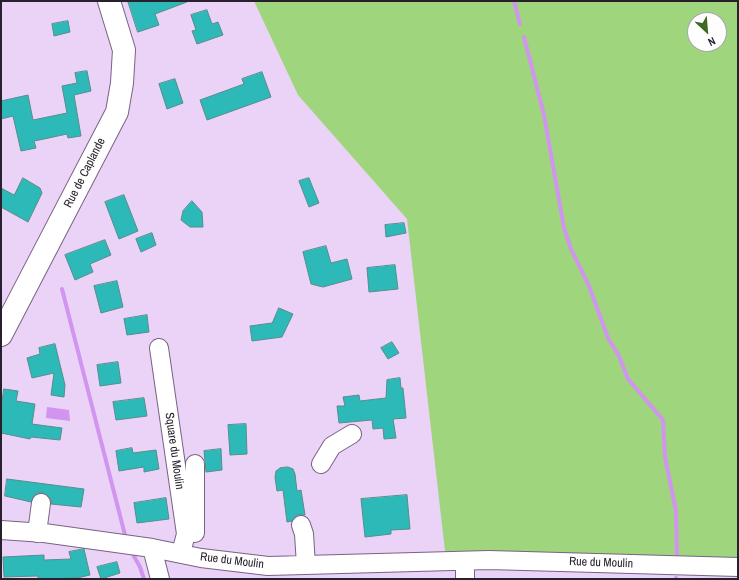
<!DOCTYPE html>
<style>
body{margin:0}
#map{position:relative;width:739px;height:580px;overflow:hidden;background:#ead3f7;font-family:"Archivo Narrow",sans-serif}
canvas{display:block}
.frame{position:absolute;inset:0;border:2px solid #29202d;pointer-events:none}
.north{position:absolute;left:687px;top:12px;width:40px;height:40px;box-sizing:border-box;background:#fefefe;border:1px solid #a9a5aa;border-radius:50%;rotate:154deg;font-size:11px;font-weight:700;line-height:16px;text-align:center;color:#29202d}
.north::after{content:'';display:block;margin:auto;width:14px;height:18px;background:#406823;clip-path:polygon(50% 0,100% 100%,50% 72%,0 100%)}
</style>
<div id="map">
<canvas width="739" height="580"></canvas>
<div class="frame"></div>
<div class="north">N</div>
</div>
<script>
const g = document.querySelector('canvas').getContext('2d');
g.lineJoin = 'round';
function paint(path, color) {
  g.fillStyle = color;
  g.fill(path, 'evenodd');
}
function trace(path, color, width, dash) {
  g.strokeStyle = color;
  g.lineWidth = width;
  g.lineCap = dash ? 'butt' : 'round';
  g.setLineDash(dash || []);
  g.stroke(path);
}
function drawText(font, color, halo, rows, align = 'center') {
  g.font = font + ' "Archivo Narrow",sans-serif';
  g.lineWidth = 4;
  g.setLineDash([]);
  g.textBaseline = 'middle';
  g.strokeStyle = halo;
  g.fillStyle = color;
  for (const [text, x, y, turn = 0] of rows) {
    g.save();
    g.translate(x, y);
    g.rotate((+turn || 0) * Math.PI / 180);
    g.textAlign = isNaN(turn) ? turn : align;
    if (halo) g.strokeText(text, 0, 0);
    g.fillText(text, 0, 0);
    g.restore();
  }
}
paint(new Path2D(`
 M254,1H738V571L682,574L445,551L407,219L298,95ZM695,20H719V44H695Z`), '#9fd57c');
paint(new Path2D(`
 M47,407L69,410L70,421L46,418Z`), '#d194ef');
trace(new Path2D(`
 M514,1L520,24
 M524,37L544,115L564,228L571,249L589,286L608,338L619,356L628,379L663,420L665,457L676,511L677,558
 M62,289L126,539
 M131,551L140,567L144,579
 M676,578V579`), '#d194ef', 4);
const building = new Path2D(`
 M128,1H187V2L155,14L159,25L138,32Z
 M207,10L212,24L218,22L223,35L197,44L192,31L196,30L191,15Z
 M68,21L70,32L54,36L52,24Z
 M87,71L91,91L74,95L81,136L68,138L67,134L44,139L34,141L36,148L21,151L13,116L1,119V101L28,95L33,120L67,113L62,86L77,83L75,73Z
 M262,72L271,97L207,120L200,100L244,84L242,79Z
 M175,79L183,103L167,109L159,84Z
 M23,178L40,188L42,193L28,222L1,207V188L14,195Z
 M309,178L319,203L309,207L299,181Z
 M124,195L138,231L119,239L105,202Z
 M192,201L202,212L203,227H190L181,220L183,211Z
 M404,223L406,233L386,237L385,225Z
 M152,233L156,245L141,252L136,239Z
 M105,240L111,255L90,264L93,272L75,280L65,255Z
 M326,246L331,263L347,259L352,279L323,287L311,284L303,252Z
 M395,265L398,289L369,292L367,268Z
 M117,281L123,307L101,313L94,286Z
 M279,308L293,314L282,337L252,341L250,326L272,323Z
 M147,315L149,332L127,335L124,319Z
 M392,342L399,353L388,359L381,348Z
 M55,344L65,385L64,397L51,395L54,373L32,378L27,358L40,354L39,348Z
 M118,362L121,383L100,386L97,365Z
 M400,378L401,388H403L406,418L393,419L396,438L384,439L383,428L373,429L372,420L339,423L337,406H345L343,397L359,395L360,401L386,398L387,380Z
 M4,389L18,391L16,401L35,404L32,424L62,428L60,440L31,437L30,439L1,433V410Z
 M144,398L147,416L116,420L113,402Z
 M246,424L247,454L230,455L228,425Z
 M132,448L133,453L156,450L159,469L144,472V467L119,471L116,451Z
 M221,449L222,470L206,472L204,451Z
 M288,467L293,469L295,474L297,491L301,490L305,515H297L292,521L287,522L283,490L277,491L275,477L276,471L280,468Z
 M7,479L84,489L81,507L51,504V499L43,493H37L31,502L5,496Z
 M407,495L410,529L391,530V534L365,537L361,499Z
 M166,498L169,519L137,523L134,503Z
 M84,549L90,575L77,578L43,579H38V576L4,577L3,557L44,555V560L71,559L69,552Z
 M117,562L120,573L101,579L97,567Z`);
paint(building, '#2cb9b8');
trace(building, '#598c8b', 1);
const minor = new Path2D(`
 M159,348L186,534L181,553
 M195,464V533
 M321,464L332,446L352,434
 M301,525L304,534L306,565
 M1,530L44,533L152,548L201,558L268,566L489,560L738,567
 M37,533L41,503
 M152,548L160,579
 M465,579V561`);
const major = new Path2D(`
 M1,335L117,112L122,83L124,50L109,1`);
trace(minor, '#796383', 20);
trace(major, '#796383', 24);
trace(minor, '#fff', 18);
trace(major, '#fff', 22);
drawText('12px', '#29202d', '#fefefe', [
 ["Rue de Caplande",85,173,-63],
 ["Square du Moulin",174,451,82],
 ["Rue du Moulin",232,561,7],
 ["Rue du Moulin",601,563,2]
]);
</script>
